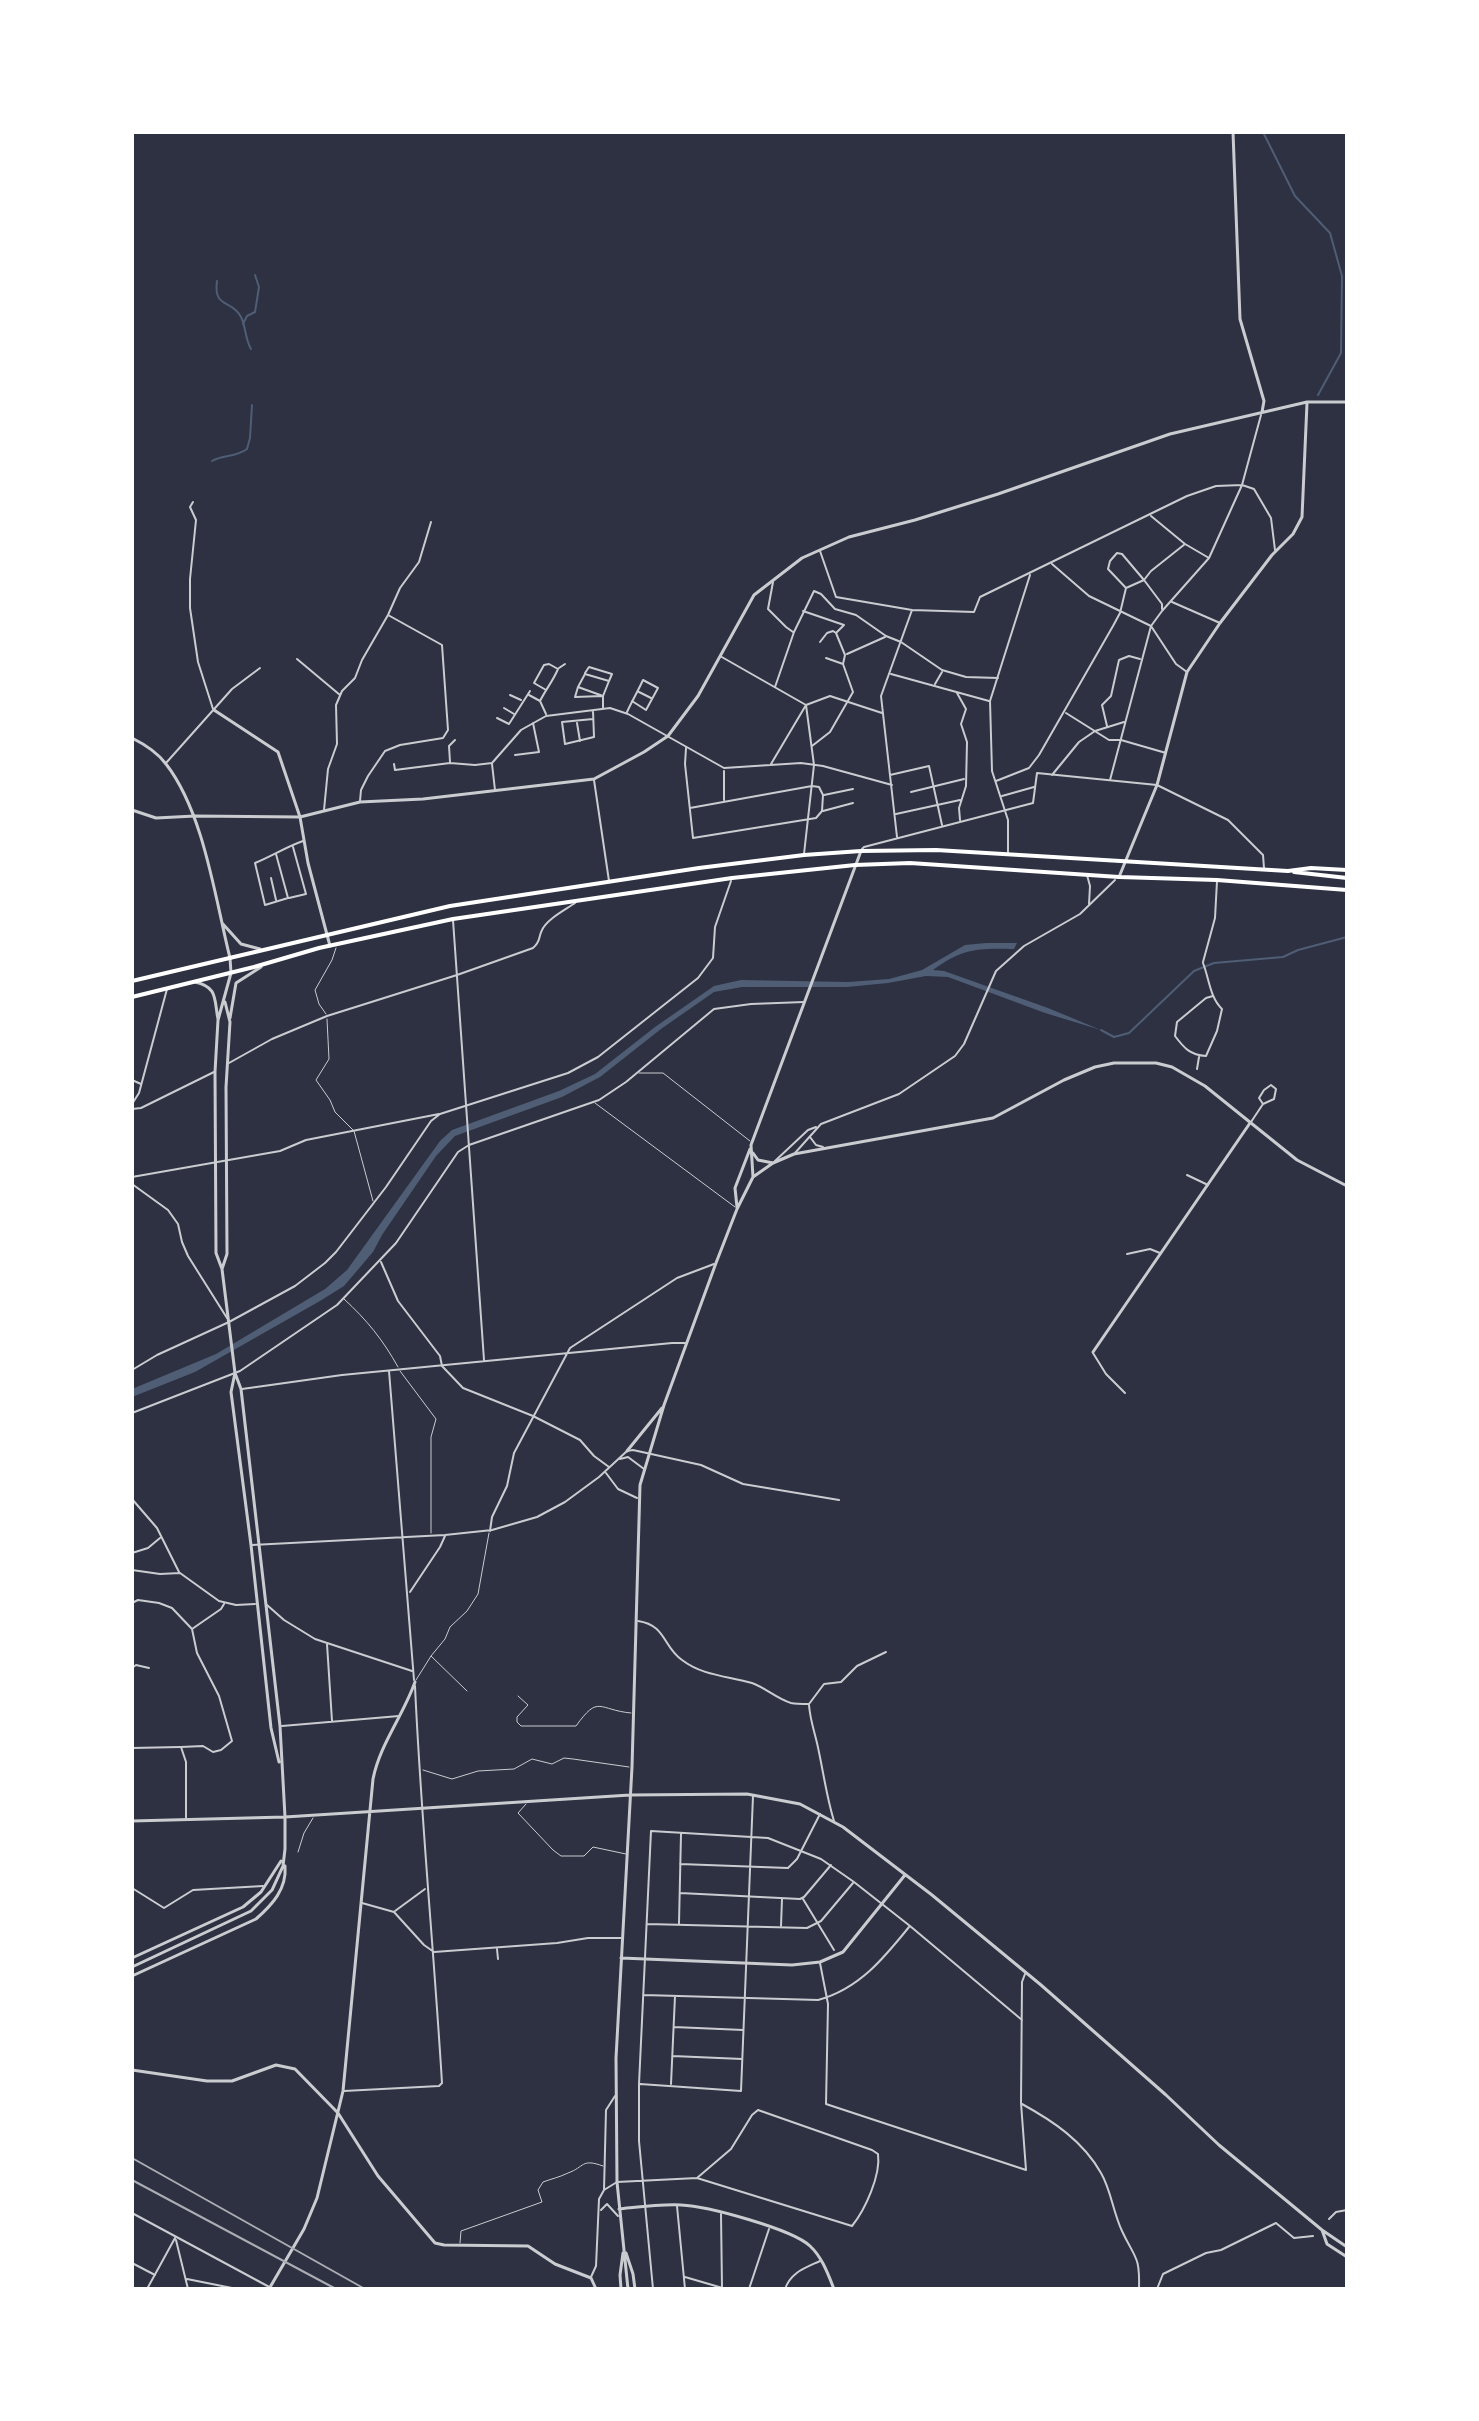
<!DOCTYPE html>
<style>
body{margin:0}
#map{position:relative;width:1479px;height:2421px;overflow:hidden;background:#2d3142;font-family:"Fira Sans Condensed",sans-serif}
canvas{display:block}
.frame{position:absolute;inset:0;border:134px solid #fff;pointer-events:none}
</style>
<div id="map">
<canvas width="1479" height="2421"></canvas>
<div class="frame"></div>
</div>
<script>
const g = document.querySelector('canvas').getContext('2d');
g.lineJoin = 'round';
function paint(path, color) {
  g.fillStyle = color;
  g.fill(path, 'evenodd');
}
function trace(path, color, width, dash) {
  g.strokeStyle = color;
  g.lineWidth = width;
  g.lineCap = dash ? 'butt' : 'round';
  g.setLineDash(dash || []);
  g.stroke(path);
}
paint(new Path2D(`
 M986,943H1017L1014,949C979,948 963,948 933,970L944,971L1048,1008L1101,1030L1045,1013L948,977L926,976L888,983L847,987H742L714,992L661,1029L600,1077L562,1097L455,1136L436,1156L382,1235L373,1252L344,1286L320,1301L195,1372L132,1397V1389L216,1354L325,1289L347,1270L440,1141L452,1130L559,1091L595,1074L655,1027L714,986L741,980L848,982L889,979L922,970L965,945Z`), '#4f5d75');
trace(new Path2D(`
 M1263,132L1295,196L1330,233L1342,276L1341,353L1318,395
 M217,281C213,309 232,299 241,317C246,327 245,339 251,349
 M243,324L247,316L255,312L259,287L255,275
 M212,461C224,454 235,458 247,449L250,438L252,405
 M1101,1030L1114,1037L1129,1033L1194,971L1214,963L1283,957L1298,950L1347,937`), '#4f5d75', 2);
trace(new Path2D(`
 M326,1014L319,1004L315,990L332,960L336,948
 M327,1019L329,1059L316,1080L330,1100L335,1112L354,1131L373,1201
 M639,1073H663L750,1141
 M595,1103L735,1207
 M344,1299C367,1320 383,1340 398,1367
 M400,1371L436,1419L431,1437V1533
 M431,1656L445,1639L450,1627L467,1611L478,1594L489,1533
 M416,1680L431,1656L467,1691
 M518,1696L528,1705L517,1717V1722L521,1726H576C599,1694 598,1710 631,1713
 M423,1770L452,1779L478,1771L514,1769L532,1759L552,1764L564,1758L573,1759L629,1767
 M526,1804L518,1813L553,1850L561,1856H584L593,1847L626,1854
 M298,1852L304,1833L313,1818
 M460,2243L461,2231L542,2202L538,2190L543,2182C551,2179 560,2177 568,2173C585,2167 581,2158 603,2166`), '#caccd0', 1);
trace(new Path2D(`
 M1203,963C1209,978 1210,998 1222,1009L1217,1031L1206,1056C1190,1055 1184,1048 1175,1036L1177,1022L1206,998L1213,996
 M1197,1069L1199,1057
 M803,1899L834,1950
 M781,1926L782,1899`), '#caccd0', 2);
trace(new Path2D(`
 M193,502L190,507L196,520L190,579V608L198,662L213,709
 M1151,516L1185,544L1209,558
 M820,551L836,597L912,610L974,612L980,597L1187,496L1216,486L1242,485L1254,489L1271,518L1275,550
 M1052,564L1089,596L1151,626L1176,664L1187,672
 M773,582L768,609L786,627L793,632
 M1172,602L1220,623
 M1162,609V604L1144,580L1126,588L1108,569L1110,561L1117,553L1122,554L1144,580L1151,571L1185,544
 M803,611L844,625L836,633L845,655L843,664L853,692L830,732L812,746
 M820,642L827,633L833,631L836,633
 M847,654L885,637
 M720,656L806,705L814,765L804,854
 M826,658L843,664
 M297,659L340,695
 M559,668L565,664
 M585,673L589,667L612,674L609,681
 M891,674L989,701
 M935,684L942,672
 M578,687L575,697L602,696
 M775,687L794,632L814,591L821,594L835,609L856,615L886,636L901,642L942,670L966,677L998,678
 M639,692L651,698
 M957,693L966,709L961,724L967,742L966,786L959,808L960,820
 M510,695L521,700
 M529,695L540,701
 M504,708L514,714
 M603,708V696L609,681L585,674L578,687L603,696
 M627,712C632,701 638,691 643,680L658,688L646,710L632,701
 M1066,713L1109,740H1121L1166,753
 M546,714L540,701C546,689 553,681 558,669L549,664L544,665L534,683L546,690
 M497,718L509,724L530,691
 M593,719L562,722L565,744L594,737L593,711
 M577,723L580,741
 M1107,726L1102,705L1111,696L1119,660L1129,656L1140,659
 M686,748L685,764L693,838L816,818L822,811L823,795L819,787L812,786L690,808
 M515,755L539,752L533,723
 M450,762L449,746L455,740
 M166,763L232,689L260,668
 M394,764L395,770L450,763L475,765L492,763L521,730L546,716L610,708L628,714L724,768L801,763L823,766L892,785
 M492,764L495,790
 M771,764L806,705L830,696L882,713
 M724,771V800
 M890,775L929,766L942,825
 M1052,775L1079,742L1095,731L1124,722
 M594,780L609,881
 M1110,780L1151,626L1162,611L1209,558L1242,485L1261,415
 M996,781L1029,768L1039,755L1113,626L1120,613L1126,588
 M911,792L964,779
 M824,795L853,789
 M1002,796L1034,787
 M360,801L361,790L368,776L385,751L400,745L443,738L448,730L442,645L388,615
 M324,810L328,769L337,744L336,705L342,691L355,678L362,660L388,615L400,588L419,562L431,522
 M823,811L853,803
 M896,814L960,800
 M897,837L881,696L912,610
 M862,849L864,847L1033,803L1037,773L1157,785L1228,820L1263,855L1264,868
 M1008,852V820L992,771L990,701L1030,575
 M276,854L288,898L265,905L255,863C272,856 286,847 303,841
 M1087,875L1090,886L1089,904
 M271,878L276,900
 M289,898L306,894L293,847
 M453,920L484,1360
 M1203,962L1215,918L1217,881
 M229,1063L272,1039L327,1016L457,975L533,948C541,941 538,938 542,930C547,919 565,910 575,903
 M132,1080L141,1084
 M132,1104L139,1093L167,989
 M132,1109L141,1108L214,1072
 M1251,1122L1263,1104L1274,1099L1276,1089L1271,1085L1264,1090L1259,1098L1263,1104
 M810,1137L816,1145L823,1147
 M795,1153L821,1124L899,1094L955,1056L964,1044L996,971L1024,946L1080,914L1115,880
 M775,1161L808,1130L816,1127
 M1187,1175L1208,1185
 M132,1177L280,1151L306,1140L439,1114
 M132,1184L168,1210L178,1224L182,1242L188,1256L227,1318
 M1127,1254L1150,1249L1160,1253
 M381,1262L398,1301L440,1356L442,1366L463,1388L533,1416L580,1440L594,1456L609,1467
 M1093,1353L1106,1374L1125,1393
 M132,1370L157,1355L229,1322L295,1286L325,1263L336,1252L386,1187L431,1121L440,1114L568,1073L598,1057L698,978L713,958L715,927L731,881
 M389,1371L414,1680
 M242,1389L342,1375L672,1343H685
 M132,1413L240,1371L337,1305L396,1243L458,1152L469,1145L599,1100L626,1082L714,1009L751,1004L804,1002
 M620,1459L628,1457L644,1469
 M606,1473L618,1489L637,1498
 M132,1499L157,1528L179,1572
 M490,1531L492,1517L507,1486L514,1453L570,1348L677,1278L714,1264
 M252,1545L445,1535L492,1530L537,1517L565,1502L599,1477L627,1451L633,1450L701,1465L743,1484L839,1500
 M132,1553L148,1548L160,1538
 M132,1570L160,1574L180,1573L219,1601L236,1605L255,1604
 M410,1592L440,1547L445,1536
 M132,1603L138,1600L159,1603L172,1608L192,1629L221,1609L224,1604
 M267,1605L284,1620L315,1639L412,1671
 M638,1621C666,1625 663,1647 682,1660C703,1676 728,1676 752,1683C766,1688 777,1699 791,1703C796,1704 803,1704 809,1704L824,1684L841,1682L857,1666L886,1652
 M327,1644L332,1721
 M132,1668L136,1665L149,1668
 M809,1705C810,1719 814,1730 817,1743C823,1769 826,1795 834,1821
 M282,1726L399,1716
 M132,1748L180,1747
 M186,1818V1762L181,1747L203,1746L213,1752L221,1750L232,1741L219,1696L197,1653L192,1629
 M680,1864L788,1868L797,1859L820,1814
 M132,1888L164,1908L193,1890L263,1886
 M680,1893L800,1899L804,1897L831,1865
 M362,1903L394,1912L424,1945L434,1952L557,1943L588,1938H621
 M395,1911L425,1889
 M679,1923L681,1834
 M647,1924L807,1928L821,1921L853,1883
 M497,1949L498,1959
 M820,1963L828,2004L826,2104L1026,2170L1021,2103L1022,1982L1025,1974
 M644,1995L818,2000C859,1989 884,1958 909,1927
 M674,2027L743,2030
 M673,2056L742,2059
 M640,2084L741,2091L753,1796
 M671,2084L675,1996
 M344,2091L439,2086L442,2083C434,1951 421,1819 415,1686
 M1022,2104C1053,2121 1083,2141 1101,2173C1111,2190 1113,2212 1122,2231C1135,2259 1140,2255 1139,2289
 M604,2190L617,2182L697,2178L852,2226C865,2210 881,2175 878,2154L872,2150L758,2110L752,2115L731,2149L697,2178
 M677,2206L685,2289
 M601,2210L607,2204L618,2216
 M132,2213L273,2289
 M721,2214L722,2288
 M1329,2219L1336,2212L1347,2210
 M176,2240L188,2289
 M132,2263L155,2275
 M591,2277L596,2266L599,2199L604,2190L606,2110L615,2096
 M685,2277L726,2289
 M187,2279L237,2289
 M147,2289L175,2238
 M653,2289L639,2141V2084L651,1831L768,1838L821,1859L854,1882L910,1926L1022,2020
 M749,2289L769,2229
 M785,2289C791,2272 805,2268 820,2261
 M1157,2289L1163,2274L1206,2253L1221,2250L1276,2223L1294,2238L1313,2236`), '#caccd0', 2);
trace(new Path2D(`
 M1233,132L1240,319L1264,401L1262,412
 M214,710L278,752L300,817L308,863L330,946
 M132,738C144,744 158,753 166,764C204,813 215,898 230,958L231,973L218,1020L215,1072L216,1253L222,1269L235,1373L241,1389L280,1726L285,1817V1849L283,1866L272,1890L251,1911L132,1967
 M132,810L156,818L195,816L300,817L360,802L423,799L594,779L644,752L668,736L698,696L754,595L802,558L849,537L915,520L998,494L1170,434L1307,402H1347
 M1119,877L1157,785L1187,672L1220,623L1272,555L1293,534L1302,517L1307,403
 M222,923L241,944L260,949
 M195,982C218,987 214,999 218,1019
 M230,1018L236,983L261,967
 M753,1153L758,1160L773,1163
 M753,1177L773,1163L794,1154L993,1118L1064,1080L1095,1067L1114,1063H1156L1172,1067L1205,1086L1297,1160L1347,1186
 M737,1207L735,1188L750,1149
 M222,1269L227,1254L226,1087L230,1022L225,1002
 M1093,1352L1250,1123
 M235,1373L231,1392L251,1545L271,1728L279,1762
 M627,1451L662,1408
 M132,1821L285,1817L630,1795L747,1794L800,1804L843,1827L932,1895L1041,1985L1166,2095L1219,2145L1322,2230L1347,2247
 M132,1958L243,1907L261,1892L281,1861
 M621,1958L792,1965L820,1962L843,1952L905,1875
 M132,1976L256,1919C272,1905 287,1889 285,1866
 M132,2070L207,2081H232L276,2065L295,2069L338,2113L378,2176L435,2243L444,2245L528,2246L555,2264L591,2278L596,2289
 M619,2209C639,2207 660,2204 681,2205C707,2206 792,2229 810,2246C822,2257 828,2274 834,2289
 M1322,2230L1327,2244L1347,2257
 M626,2253L633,2274L635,2289
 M269,2289L304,2229L317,2198L343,2091L373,1779C380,1744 403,1716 415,1682
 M621,2289L620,2275L623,2253
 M628,2289L617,2182L616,2058L632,1767L640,1485L664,1405L716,1263L737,1209L753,1177L751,1145L861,851`), '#caccd0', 3);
trace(new Path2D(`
 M1294,872L1347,878
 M132,981L450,906L699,868L804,855L861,851L936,850L1288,871L1311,868L1347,870
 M132,997L254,967L319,948L453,919L732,878L855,865L910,863L1119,877L1217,880L1347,890`), '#fff', 4);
trace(new Path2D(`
 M132,2158L365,2289
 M132,2180L336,2289`), '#abadb3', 2);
</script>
